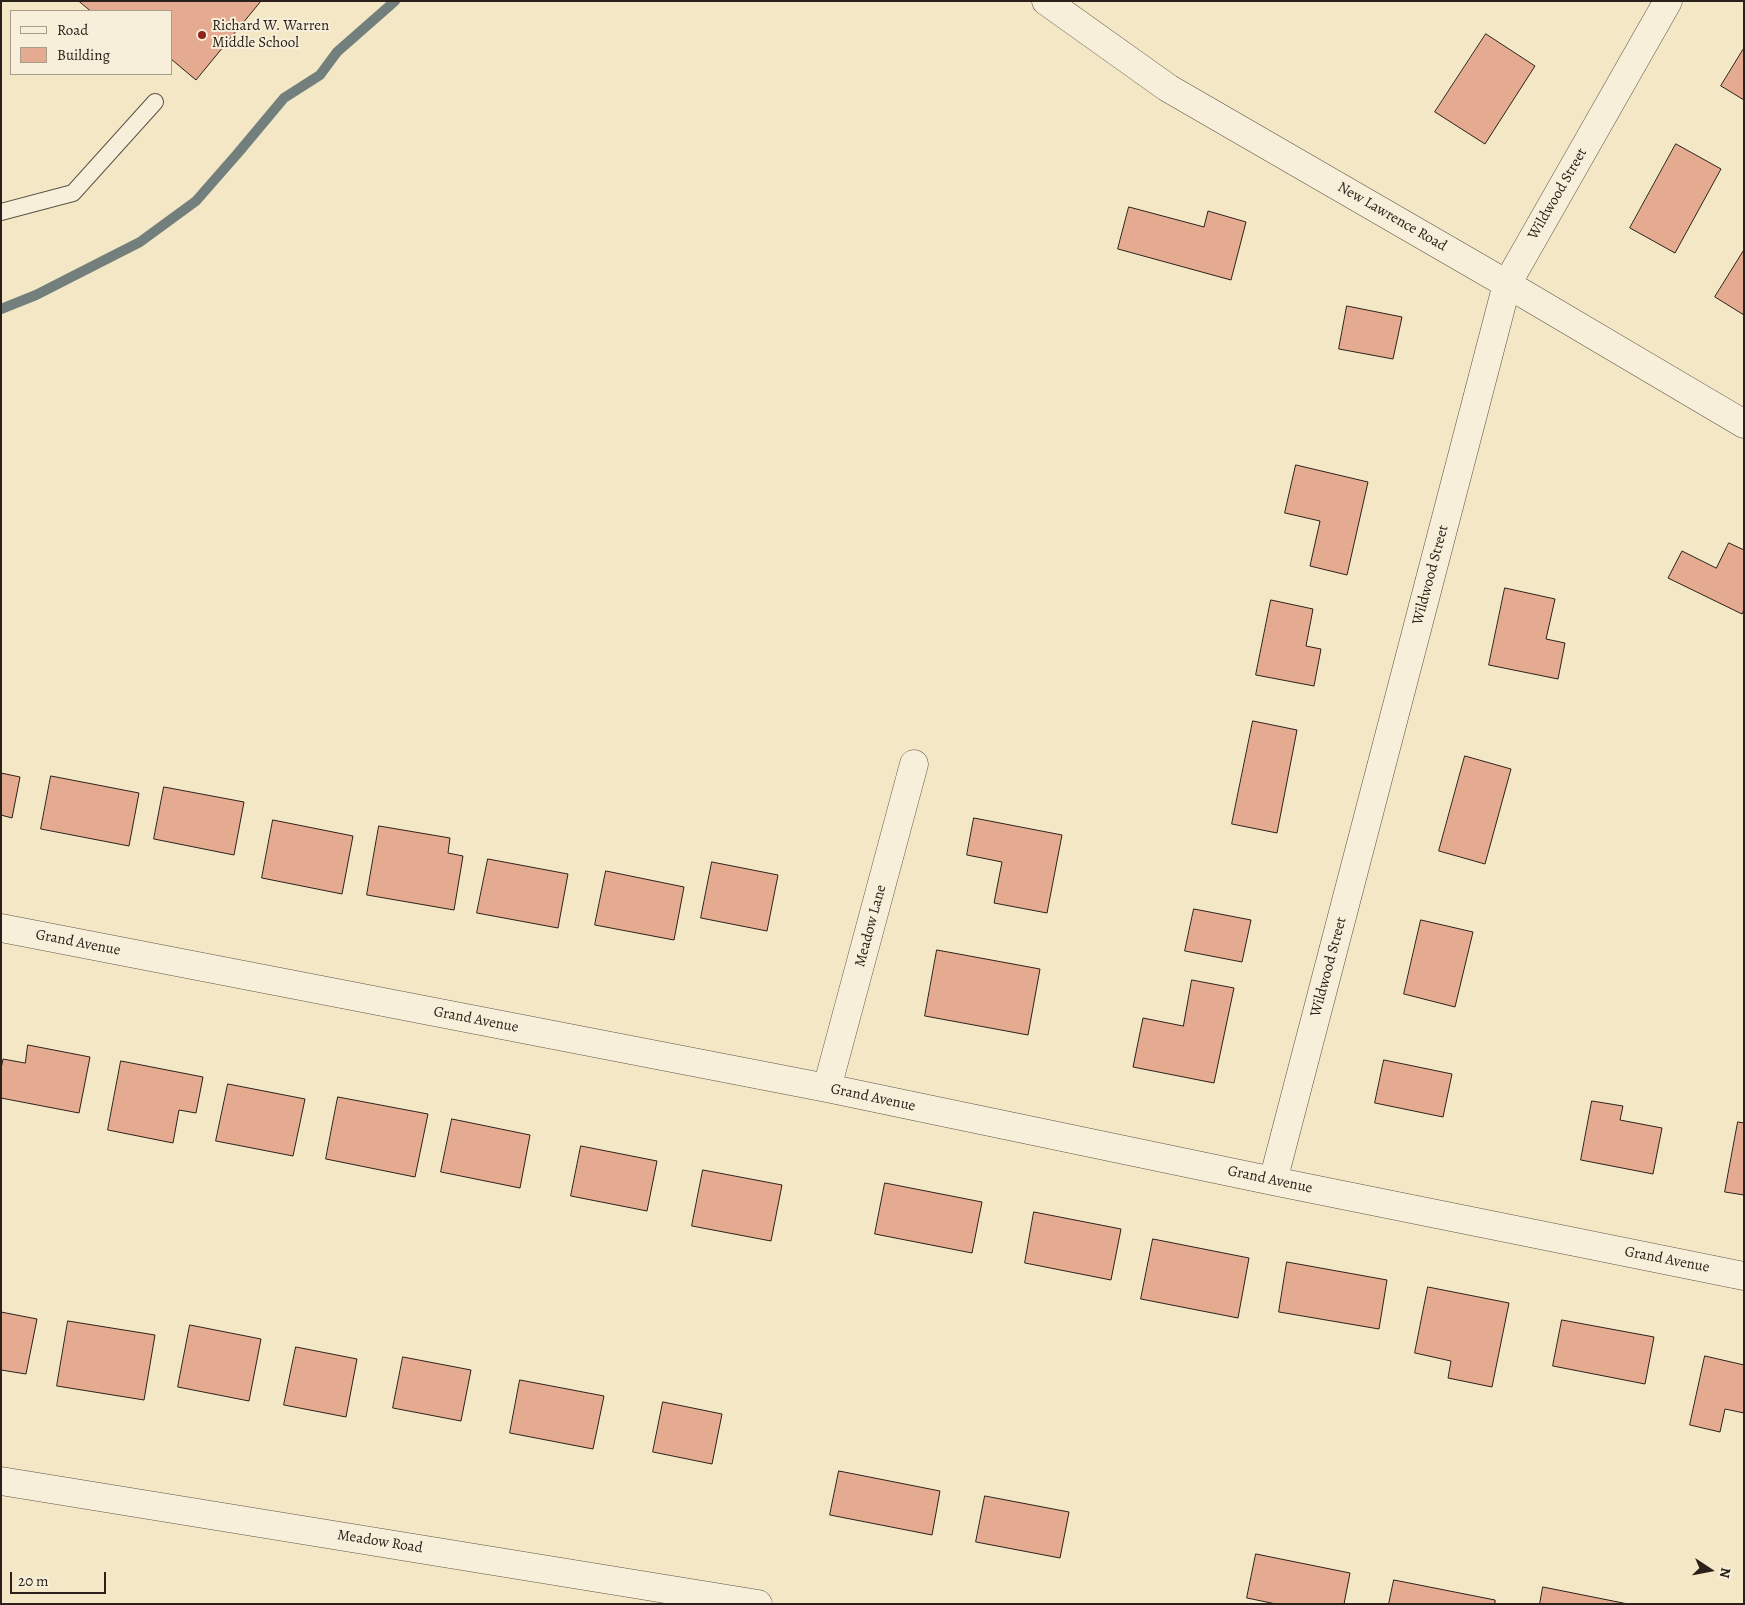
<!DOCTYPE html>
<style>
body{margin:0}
#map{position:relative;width:1745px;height:1605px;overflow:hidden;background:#f3e7c5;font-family:Alegreya,serif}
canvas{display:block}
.frame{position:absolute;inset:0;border:2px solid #2c211a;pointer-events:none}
.legend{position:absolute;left:10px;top:10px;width:162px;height:65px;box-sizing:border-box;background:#f7efd9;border:1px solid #a69d8d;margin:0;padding:6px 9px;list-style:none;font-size:15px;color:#2c211a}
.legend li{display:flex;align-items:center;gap:10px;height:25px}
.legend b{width:25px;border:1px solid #a69d8d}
.north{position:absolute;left:1685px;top:1545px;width:50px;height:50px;-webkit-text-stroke:4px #f7efd9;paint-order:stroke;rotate:101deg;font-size:14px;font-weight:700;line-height:20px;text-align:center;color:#2c211a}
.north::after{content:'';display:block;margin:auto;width:18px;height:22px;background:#2c211a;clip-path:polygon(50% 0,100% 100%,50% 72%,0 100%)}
.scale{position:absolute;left:10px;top:1572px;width:96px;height:22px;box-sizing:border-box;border:2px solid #2c211a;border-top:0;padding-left:6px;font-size:15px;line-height:18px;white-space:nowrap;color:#2c211a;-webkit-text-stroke:4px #f7efd9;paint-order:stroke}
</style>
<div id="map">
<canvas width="1745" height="1605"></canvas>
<div class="frame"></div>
<ul class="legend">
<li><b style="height:6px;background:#f7efd9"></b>Road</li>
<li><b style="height:14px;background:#e5ab91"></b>Building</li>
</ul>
<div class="north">N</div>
<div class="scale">20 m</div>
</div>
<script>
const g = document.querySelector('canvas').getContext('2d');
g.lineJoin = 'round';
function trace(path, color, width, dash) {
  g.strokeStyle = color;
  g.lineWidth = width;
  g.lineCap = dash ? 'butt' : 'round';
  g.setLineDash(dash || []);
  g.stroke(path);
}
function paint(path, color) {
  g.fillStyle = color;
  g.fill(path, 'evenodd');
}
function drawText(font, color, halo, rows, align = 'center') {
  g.font = font + ' Alegreya,serif';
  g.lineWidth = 4;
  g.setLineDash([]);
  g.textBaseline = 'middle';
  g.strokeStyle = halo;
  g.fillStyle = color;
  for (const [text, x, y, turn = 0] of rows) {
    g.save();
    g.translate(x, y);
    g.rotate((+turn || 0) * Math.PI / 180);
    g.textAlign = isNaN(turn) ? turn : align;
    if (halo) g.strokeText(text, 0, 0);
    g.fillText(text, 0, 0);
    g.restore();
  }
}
trace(new Path2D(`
 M1,309L36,295L140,242L196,201L238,153L284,98L320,75L337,52L395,1`), '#727f7d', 10);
const building = new Path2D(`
 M79,1H261L196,80L171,59V11H91Z
 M1486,34L1535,66L1485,144L1435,112Z
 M1744,48V100L1721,86Z
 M1676,144L1721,169L1675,253L1630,228Z
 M1129,207L1204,227L1208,211L1246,222L1231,280L1118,249Z
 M1744,250V315L1715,297Z
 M1347,306L1402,317L1393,359L1339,349Z
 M1296,465L1368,482L1347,575L1310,566L1320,521L1285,513Z
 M1729,543L1744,550V610L1742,614L1668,578L1682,551L1716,568Z
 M1505,588L1555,599L1546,639L1565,643L1558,679L1489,665Z
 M1271,600L1313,609L1306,646L1321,649L1314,686L1256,675Z
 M1253,721L1297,730L1277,833L1232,824Z
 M1465,756L1511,769L1485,864L1439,851Z
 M1,773L20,777L12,818L1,815Z
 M51,776L139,793L129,846L41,829Z
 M164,787L244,802L234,855L154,839Z
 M974,818L1062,835L1047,913L994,903L1002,862L967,855Z
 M273,820L353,836L342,894L262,878Z
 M379,826L450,838L448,853L463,856L454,910L367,895Z
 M488,859L568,874L558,928L477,913Z
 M712,862L778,875L767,931L701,918Z
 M606,871L684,887L674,940L595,925Z
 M1194,909L1251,920L1242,962L1185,951Z
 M1421,920L1473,932L1455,1007L1404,994Z
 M937,950L1040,969L1028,1035L925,1016Z
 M1192,980L1234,988L1214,1083L1133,1067L1143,1018L1183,1026Z
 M28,1045L90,1057L79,1113L1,1098V1069L3,1059L25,1063Z
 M1384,1060L1452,1074L1443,1117L1375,1103Z
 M121,1061L203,1077L196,1113L179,1110L173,1143L108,1130Z
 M228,1084L305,1099L293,1156L216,1141Z
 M338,1097L428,1114L415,1177L326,1159Z
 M1592,1101L1623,1106L1620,1120L1662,1128L1653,1174L1581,1160Z
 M452,1119L530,1135L520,1188L441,1172Z
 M1738,1122L1744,1123V1195L1725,1192Z
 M581,1146L657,1161L647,1211L571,1196Z
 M703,1170L782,1185L771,1241L692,1226Z
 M885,1183L982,1202L972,1253L875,1234Z
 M1034,1212L1121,1229L1111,1280L1025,1263Z
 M1153,1239L1249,1258L1238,1318L1141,1299Z
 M1287,1262L1387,1280L1379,1329L1279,1312Z
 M1428,1287L1509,1303L1492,1387L1448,1378L1451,1361L1415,1353Z
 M1,1312L37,1319L26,1374L1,1370Z
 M1562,1320L1654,1337L1645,1384L1553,1366Z
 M68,1321L155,1335L144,1400L57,1386Z
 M190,1325L261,1339L249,1401L178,1387Z
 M296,1347L357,1359L346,1417L284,1405Z
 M1705,1356L1744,1365V1413L1725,1409L1720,1432L1690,1425Z
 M403,1357L471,1370L461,1421L393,1408Z
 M520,1380L604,1396L593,1449L510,1433Z
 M663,1402L722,1414L712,1464L653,1452Z
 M839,1471L940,1491L932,1535L830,1515Z
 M985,1496L1069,1512L1060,1558L976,1542Z
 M1256,1554L1350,1573L1344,1604H1276L1247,1598Z
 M1394,1580L1495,1600V1604H1389Z
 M1543,1587L1628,1604H1540Z`);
paint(building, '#e5ab91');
trace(building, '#2c211a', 1);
const lane = new Path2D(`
 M1,212L73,193L155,102`);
const street = new Path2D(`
 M1046,1L1168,88L1507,284L1744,424
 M1,928L827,1088L1273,1181L1744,1276
 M827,1088L914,764
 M1273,1181L1507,284L1668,1
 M1,1481L758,1604`);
trace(lane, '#5e5245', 18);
trace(street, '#5e5245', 29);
trace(lane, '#f7efd9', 16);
trace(street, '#f7efd9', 28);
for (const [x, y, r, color] of [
 [202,35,5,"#8f2418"]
]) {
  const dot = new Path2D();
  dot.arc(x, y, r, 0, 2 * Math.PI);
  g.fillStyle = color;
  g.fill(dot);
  trace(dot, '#f7efd9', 2);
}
drawText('15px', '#2c211a', '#f7efd9', [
 ["Richard W. Warren",212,26],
 ["Middle School",212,43]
], 'left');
drawText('15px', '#2c211a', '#f7efd9', [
 ["Wildwood Street",1558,194,-60],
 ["New Lawrence Road",1392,217,30],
 ["Wildwood Street",1431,575,-75],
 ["Meadow Lane",871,926,-75],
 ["Grand Avenue",78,943,11],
 ["Wildwood Street",1329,967,-75],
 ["Grand Avenue",476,1020,11],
 ["Grand Avenue",873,1098,12],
 ["Grand Avenue",1270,1180,12],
 ["Grand Avenue",1667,1260,11],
 ["Meadow Road",380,1542,9]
]);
</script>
